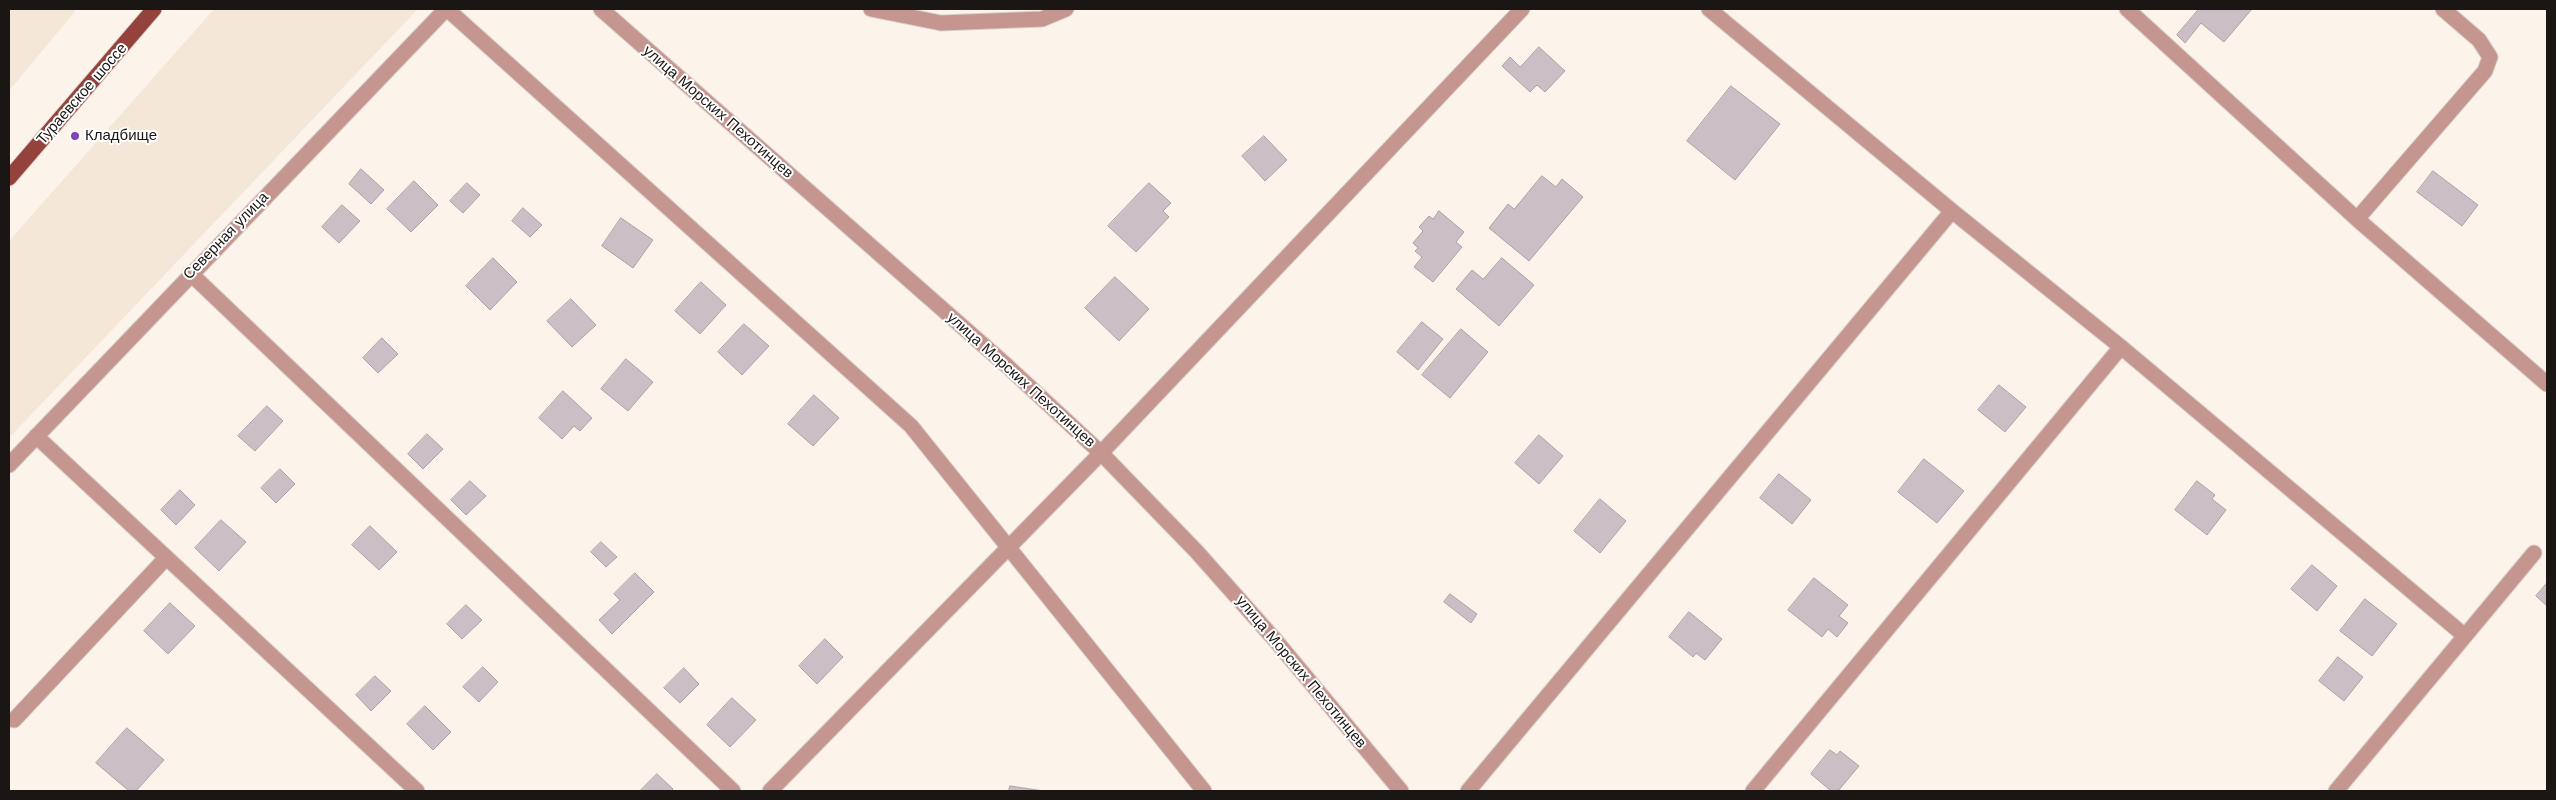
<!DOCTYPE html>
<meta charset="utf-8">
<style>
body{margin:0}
#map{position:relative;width:2556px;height:800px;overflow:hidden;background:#fcf4eb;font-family:"Work Sans",sans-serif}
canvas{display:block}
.frame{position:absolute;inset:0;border:10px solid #191613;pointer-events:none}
</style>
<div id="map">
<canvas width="2556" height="800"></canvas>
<div class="frame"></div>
</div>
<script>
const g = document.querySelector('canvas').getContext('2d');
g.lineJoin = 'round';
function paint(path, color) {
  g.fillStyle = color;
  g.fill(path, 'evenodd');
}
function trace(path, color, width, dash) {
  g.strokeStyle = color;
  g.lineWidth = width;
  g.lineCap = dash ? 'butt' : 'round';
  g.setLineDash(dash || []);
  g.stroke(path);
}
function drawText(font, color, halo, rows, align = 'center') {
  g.font = font + ' "Work Sans",sans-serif';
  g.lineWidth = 4;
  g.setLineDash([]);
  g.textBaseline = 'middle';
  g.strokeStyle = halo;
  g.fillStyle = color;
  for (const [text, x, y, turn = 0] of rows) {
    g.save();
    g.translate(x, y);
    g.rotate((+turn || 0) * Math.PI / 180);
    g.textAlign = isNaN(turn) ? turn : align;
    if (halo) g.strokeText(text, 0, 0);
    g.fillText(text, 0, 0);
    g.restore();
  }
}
paint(new Path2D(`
 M9,9H77L9,91Z
 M214,9H418L9,438V241Z`), '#f5e7d8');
const building = new Path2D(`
 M2199,9H2252L2224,42L2201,23L2185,43L2177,35Z
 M1539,47L1565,71L1545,92L1537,85L1530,92L1502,66L1510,57L1520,67Z
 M1731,86L1780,124L1735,180L1687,141Z
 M1264,136L1287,160L1265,181L1242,156Z
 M361,169L384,190L371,204L349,184Z
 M2433,171L2478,205L2462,226L2417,192Z
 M1542,176L1556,187L1562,179L1583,197L1529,261L1489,228L1508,204L1514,209Z
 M414,181L438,205L411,232L387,209Z
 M467,183L480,195L463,213L450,201Z
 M1149,183L1171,203L1163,211L1169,217L1136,252L1108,226Z
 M342,205L360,221L339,243L322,227Z
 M523,208L542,225L530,237L512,221Z
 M1439,211L1464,232L1456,242L1462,247L1433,282L1414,267L1422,257L1415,251L1418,248L1413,243L1423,231L1419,227L1429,216L1433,219Z
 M621,218L653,240L633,268L602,246Z
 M493,258L517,282L490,310L466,286Z
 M1502,258L1534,285L1499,326L1456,289L1472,270L1483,279Z
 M1115,277L1149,309L1119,341L1085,308Z
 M701,282L726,305L700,334L675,311Z
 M571,299L596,325L572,347L547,321Z
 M1422,322L1443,339L1418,370L1397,352Z
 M744,324L769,346L742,375L718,352Z
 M1461,329L1488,352L1450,398L1422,375Z
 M382,338L398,354L378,373L363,358Z
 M626,359L653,382L628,411L601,389Z
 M1999,385L2026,407L2005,432L1978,410Z
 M563,391L592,418L580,431L574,426L562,439L539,418Z
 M814,395L839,418L813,446L788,424Z
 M267,406L283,421L255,451L238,436Z
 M427,434L443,449L423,469L408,454Z
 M1539,435L1563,456L1539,484L1515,463Z
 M1924,459L1964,491L1937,523L1898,492Z
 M280,469L295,484L276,503L261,488Z
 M1779,474L1811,500L1792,524L1760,498Z
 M470,481L486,496L466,515L451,500Z
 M2197,481L2215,495L2212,499L2226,510L2207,535L2175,510Z
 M180,490L195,505L176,525L161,510Z
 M1600,499L1626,521L1600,553L1574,531Z
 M221,520L246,542L219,571L195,548Z
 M370,526L397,552L379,570L352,545Z
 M601,542L617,557L606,567L591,552Z
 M2312,565L2337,586L2317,611L2291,589Z
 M635,573L654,592L612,634L599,620L620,600L614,594Z
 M1814,578L1848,605L1839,616L1848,623L1837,637L1828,629L1822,637L1788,610Z
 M2547,583V606L2536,596Z
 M1450,594L1477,614L1471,623L1444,602Z
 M2365,599L2397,624L2372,656L2340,631Z
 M170,603L195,626L168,654L144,631Z
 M466,605L482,620L462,639L447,624Z
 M1689,612L1722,639L1705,660L1696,653L1693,657L1669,637Z
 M825,639L843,657L817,684L799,666Z
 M2338,657L2363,677L2344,701L2319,681Z
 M483,667L498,682L479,702L463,687Z
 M684,668L699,684L680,703L664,688Z
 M375,676L391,691L371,711L356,695Z
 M732,698L756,720L730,747L707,725Z
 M425,706L451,732L433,750L407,724Z
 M127,728L164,760L136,791H129L96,763Z
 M1830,750L1837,755L1840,751L1859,766L1838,791H1831L1811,774Z
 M657,774L673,789L671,791H640Z
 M1010,786L1044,791H1009Z`);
paint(building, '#cbbfc5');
trace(building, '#aca1a6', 1);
const minor = new Path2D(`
 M447,9L911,426L1204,791
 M601,9L1006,365L1101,453L1197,552L1276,641L1401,791
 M871,9L941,23L1042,19L1066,9
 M1709,9L1952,211L2121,347L2465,636
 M2127,9L2357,219L2547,384
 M2357,219L2485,71L2490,57L2479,40L2443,9
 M190,273L733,791
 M36,436L417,791
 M9,465L446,9
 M14,720L166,558
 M770,791L1101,453L1522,9
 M1468,791L1952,211
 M1753,791L2121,347
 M2336,791L2534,553`);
const major = new Path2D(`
 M9,178L154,9`);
trace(minor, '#d8d0c8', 17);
trace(major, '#d8d0c8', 17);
trace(minor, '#c5958f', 15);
trace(major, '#93433b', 15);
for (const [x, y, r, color] of [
 [75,136,5,"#8344b9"]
]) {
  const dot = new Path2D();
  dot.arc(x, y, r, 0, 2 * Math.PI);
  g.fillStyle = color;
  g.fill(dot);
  trace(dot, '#fff', 2);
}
drawText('15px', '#191613', '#fff', [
 ["Тураевское шоссе",82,94,-49],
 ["улица Морских Пехотинцев",718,112,41],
 ["Северная улица",226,236,-46],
 ["улица Морских Пехотинцев",1021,380,42],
 ["улица Морских Пехотинцев",1301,672,50]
]);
drawText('15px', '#191613', '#fff', [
 ["Кладбище",85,136]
], 'left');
</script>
